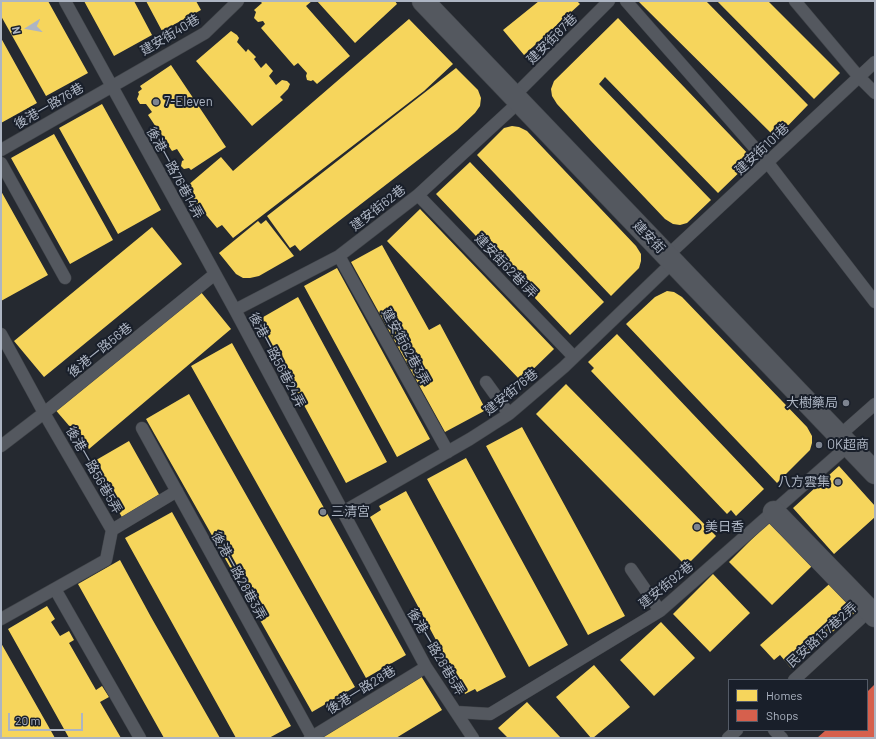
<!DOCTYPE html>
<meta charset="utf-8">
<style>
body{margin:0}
#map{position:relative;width:876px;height:739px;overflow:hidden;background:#252930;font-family:Barlow,sans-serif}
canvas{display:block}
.frame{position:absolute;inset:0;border:2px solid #adb5c3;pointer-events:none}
.legend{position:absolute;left:728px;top:679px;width:140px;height:52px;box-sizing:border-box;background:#191f2a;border:1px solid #545b67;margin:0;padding:5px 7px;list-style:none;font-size:12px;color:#adb5c3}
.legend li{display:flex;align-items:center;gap:8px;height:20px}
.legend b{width:20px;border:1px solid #545b67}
.north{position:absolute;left:8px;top:8px;width:40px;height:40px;-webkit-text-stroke:3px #191f2a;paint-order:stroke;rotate:259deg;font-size:11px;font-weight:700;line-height:16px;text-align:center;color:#adb5c3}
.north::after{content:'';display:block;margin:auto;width:14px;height:18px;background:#adb5c3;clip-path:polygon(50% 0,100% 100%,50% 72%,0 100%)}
.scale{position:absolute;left:8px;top:713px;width:75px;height:18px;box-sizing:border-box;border:2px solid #adb5c3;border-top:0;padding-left:5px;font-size:12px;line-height:14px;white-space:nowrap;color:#adb5c3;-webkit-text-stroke:3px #191f2a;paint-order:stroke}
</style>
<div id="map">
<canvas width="876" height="739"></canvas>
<div class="frame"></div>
<ul class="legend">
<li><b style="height:11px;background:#f6d55c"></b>Homes</li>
<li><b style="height:11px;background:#d6604d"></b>Shops</li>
</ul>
<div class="north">N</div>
<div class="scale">20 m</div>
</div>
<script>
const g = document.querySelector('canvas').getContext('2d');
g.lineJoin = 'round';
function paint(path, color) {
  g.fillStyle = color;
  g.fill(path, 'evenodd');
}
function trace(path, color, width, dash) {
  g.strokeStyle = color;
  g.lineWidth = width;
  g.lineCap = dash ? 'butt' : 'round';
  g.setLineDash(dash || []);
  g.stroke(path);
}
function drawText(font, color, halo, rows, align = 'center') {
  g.font = font + ' Barlow,"Noto Sans TC",sans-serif';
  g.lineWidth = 4;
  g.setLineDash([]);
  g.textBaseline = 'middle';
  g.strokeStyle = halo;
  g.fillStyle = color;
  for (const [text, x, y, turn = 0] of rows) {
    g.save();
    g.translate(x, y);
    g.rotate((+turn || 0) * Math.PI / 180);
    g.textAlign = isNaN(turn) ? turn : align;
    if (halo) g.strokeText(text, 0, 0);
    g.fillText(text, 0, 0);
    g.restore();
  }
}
paint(new Path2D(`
 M1,1H48L88,73L46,96L1,16Z
 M84,1H134L152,35L114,56Z
 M146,1H196L201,10L162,31Z
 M260,1H312L306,6L350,56L317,84L313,80L311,81L307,80L306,76L307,73L298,63L294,66L261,28L265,24L263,21L258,22L254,18L256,12L254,10L262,3Z
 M317,1H395L397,4L355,43Z
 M539,1H577L580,4L524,55L503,30Z
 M638,1H706L808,105L776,138Z
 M717,1H768L840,73L814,99Z
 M618,18L753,159L718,193L605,77L599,84L711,200L687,223L680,225L673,224L665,219L591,141L557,104L552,96L551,89L554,81Z
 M409,19L453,64L424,91L233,238L222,225L217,228L192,198L195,195L187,186L221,157L233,171Z
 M231,31L237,35L239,38L237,42L246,52L248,49L256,57L254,59L261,68L266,63L273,71L269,76L276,85L282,80L287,81L290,84L288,89L280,97L283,100L252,126L196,61Z
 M1,38L37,103L1,123Z
 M171,65L226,147L191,170L189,168L184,169L181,166L182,161L184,160L177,149L172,151L148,115L152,112L146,104H140L137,99L139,94L138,92L142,89L140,86Z
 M456,68L478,90L481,98L480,106L475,113L457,130L300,251L295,245L290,248L267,216Z
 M102,104L161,210L118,234L59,128Z
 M512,126L519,127L527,131L636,246L641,254V261L639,268L611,296L477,155L504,128Z
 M54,134L113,240L70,264L11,158Z
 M470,162L604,302L570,335L436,194Z
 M1,191L48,275L1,301Z
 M420,209L554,349L521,381L387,241Z
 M266,220L294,256L259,276L250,278H243L236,274L219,253L258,221L261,224Z
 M152,227L182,264L44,377L14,341Z
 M382,245L429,330L440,324L486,410L445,432L351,262Z
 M337,268L430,439L397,457L304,286Z
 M196,286L231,329L89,449L53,407Z
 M667,291L674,292L682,297L807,427L812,436V443L810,450L777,483L626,324L655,297Z
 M298,297L387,462L346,483L258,320Z
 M617,334L764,489L736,516L731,510L727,514L591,371L594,368L588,362Z
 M232,343L406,655L366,678L191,366Z
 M566,384L716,536L686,566L536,414Z
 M189,394L355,687L312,712L146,419Z
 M522,427L625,616L588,635L486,446Z
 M129,441L161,498L123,519L91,463Z
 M466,458L568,645L529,667L427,479Z
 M839,466L875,506V517L834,554L793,508Z
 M406,491L506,677L477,692L475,689L465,694L370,517L381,510L379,506Z
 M172,512L291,726L269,738H236L125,538Z
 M769,522L812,566L772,605L729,562Z
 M120,560L151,617L220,738H164L141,697L78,584Z
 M713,574L750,613L710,652L673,614Z
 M835,579L860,608L791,668L780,655L774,660L760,645Z
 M47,606L55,619L51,622L60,636L69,631L74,640L69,643L96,690L102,686L109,697L100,702L121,738H69L8,629Z
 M661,622L695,658L654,696L620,660Z
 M1,643L30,694L55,738H1Z
 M594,665L630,707L593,738H591L556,697Z
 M421,676L442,710L396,738H319Z
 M527,702L561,738H508L498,728Z`), '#f6d55c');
paint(new Path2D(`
 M875,684V738H817L826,730H867V692Z`), '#d6604d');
const service = new Path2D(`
 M65,1L235,310L426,667L473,738
 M626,1L768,163L875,302
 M795,1L859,77L875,93
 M514,96L609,1
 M1,150L205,33L238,1
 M1,163L65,278
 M418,195L574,357
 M339,256L448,452
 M667,256L875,62
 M235,310L339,256L418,195L519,102
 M1,334L44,413L112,530L106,560L1,619
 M486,382L509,414
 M142,428L312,737
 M840,435L875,404
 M1,446L44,413L215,274
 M343,512L470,439L509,414L564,367L673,262
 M112,530L177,491
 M631,569L660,611
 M55,589L140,738
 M794,680L870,610
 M456,712L490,714L660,611L849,445
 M774,730L782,738
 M310,738L426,667
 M728,738L737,730`);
const minor = new Path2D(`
 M423,1L875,473
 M774,512L875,616`);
trace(service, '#404449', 13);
trace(minor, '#404449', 23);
trace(service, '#54585f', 12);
trace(minor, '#54585f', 22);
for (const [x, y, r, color] of [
 [156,102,4,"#7d8490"],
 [846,403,4,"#7d8490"],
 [819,445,4,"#7d8490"],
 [838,482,4,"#7d8490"],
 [323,512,4,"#7d8490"],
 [697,527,4,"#7d8490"]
]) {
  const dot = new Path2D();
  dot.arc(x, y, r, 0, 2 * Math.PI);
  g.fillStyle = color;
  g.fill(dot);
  trace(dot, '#191f2a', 1.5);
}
drawText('13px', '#adb5c3', '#191f2a', [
 ["建安街40巷",170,35,-31],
 ["建安街87巷",552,39,-45],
 ["後港一路76巷",49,106,-30],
 ["建安街101巷",762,149,-43],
 ["後港一路76巷14弄",175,173,61],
 ["建安街62巷",378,208,-38],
 ["建安街",649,237,46],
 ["建安街62巷1弄",506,266,46],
 ["建安街62巷3弄",406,347,61],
 ["後港一路56巷",100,350,-39],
 ["後港一路56巷24弄",277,360,62],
 ["建安街76巷",511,392,-39],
 ["後港一路56巷5弄",94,470,60],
 ["後港一路28巷3弄",239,576,61],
 ["建安街92巷",666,585,-39],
 ["民安路137巷2弄",822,635,-42],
 ["後港一路28巷5弄",436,652,59],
 ["後港一路28巷",361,690,-32]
]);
drawText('13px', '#adb5c3', '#191f2a', [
 ["7-Eleven",164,102],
 ["大樹藥局",838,403,"right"],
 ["OK超商",827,445],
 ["八方雲集",830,482,"right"],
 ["三清宮",331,512],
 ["美日香",705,527]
], 'left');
</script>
